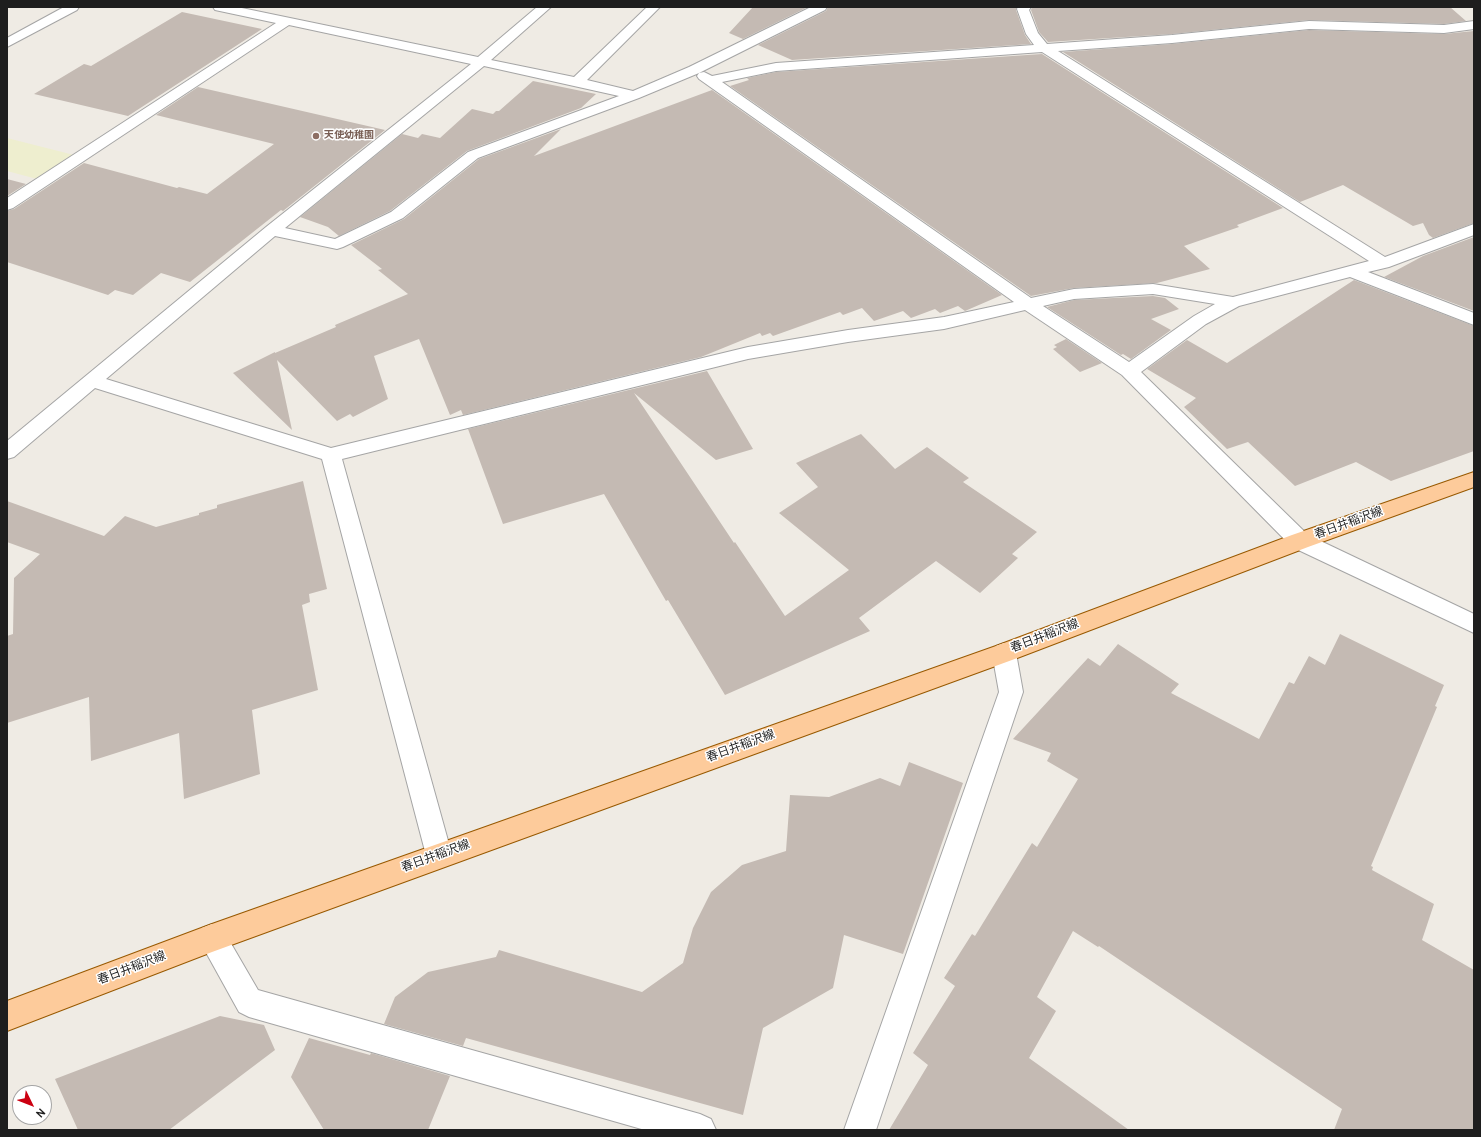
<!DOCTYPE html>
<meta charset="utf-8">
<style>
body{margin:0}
#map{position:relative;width:1481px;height:1137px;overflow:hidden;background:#efebe4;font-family:Overpass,sans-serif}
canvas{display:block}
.frame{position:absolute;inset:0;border:8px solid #1e1e1e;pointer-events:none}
.north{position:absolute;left:12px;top:1085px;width:40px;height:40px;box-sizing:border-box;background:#fff;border:1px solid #a5a5a5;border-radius:50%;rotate:133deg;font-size:11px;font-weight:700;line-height:16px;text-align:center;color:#1e1e1e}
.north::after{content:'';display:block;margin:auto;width:14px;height:18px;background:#c01;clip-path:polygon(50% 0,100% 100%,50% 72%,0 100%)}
</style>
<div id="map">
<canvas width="1481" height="1137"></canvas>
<div class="frame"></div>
<div class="north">N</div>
</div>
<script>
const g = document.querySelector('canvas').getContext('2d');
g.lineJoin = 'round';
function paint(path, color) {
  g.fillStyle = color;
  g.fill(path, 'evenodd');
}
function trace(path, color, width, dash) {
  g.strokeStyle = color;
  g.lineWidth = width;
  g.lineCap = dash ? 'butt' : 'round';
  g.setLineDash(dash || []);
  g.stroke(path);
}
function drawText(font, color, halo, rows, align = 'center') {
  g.font = font + ' Overpass,"Noto Sans JP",sans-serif';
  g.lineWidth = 3;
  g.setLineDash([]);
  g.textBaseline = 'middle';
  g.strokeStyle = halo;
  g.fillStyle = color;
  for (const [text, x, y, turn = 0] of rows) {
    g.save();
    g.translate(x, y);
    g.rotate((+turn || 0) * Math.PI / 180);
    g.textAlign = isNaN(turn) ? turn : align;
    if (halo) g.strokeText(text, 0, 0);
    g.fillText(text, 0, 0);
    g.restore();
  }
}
paint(new Path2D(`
 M7,138L74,155L37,179L7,171Z`), '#eeeecf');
paint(new Path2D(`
 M753,7H808L743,39L729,33Z
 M828,7H1016V10L1025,35L1031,44L792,60L758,45L826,11Z
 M1032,7H1450L1466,21L1444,24L1309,20L1172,34L1048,42L1039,32L1031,10Z
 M182,12L262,29L128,116L34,94L84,64L91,66Z
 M1309,30L1444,34L1474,31V223L1433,238L1429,235L1423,223L1413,226L1343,185L1300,202L1063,52L1172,44Z
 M1042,54L1283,208L1237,225L1239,227L1184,246L1210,269L1157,283L1074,288L1031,296L730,86L749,80L747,78L776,72Z
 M533,81L596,94L581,108L467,151L390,211L339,236L328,227L300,217L402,134L418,138L422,134L440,138L472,109L493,114L496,111H499Z
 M198,87L385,130L283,211L281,210L190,282L161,273L133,295L115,290L108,295L7,262V211L14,209L84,163L177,188L179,187L207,194L274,144L156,115Z
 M712,90L1002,295L965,311L958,306L940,313L935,309L911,318L903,311L874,321L862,308L843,315L840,312L773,336L770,333L762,336L760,333L701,357L463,415L461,410L450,415L419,339L374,356L388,399L353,417L350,414L337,421L277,360L292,430L233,373L275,352V353L336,327L335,325L408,294L378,270L382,269L351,245L404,219L479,159L561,129L534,156Z
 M7,179L26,184L7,196Z
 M1474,237V311L1384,277L1423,256Z
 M1354,280L1474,326V451L1391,481L1356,462L1295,486L1248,442L1227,449L1184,407L1196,398L1147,369L1187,340L1227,363Z
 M1153,296L1165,298L1179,309L1151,319L1171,330L1131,359L1123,354L1121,355L1047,307L1074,300Z
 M1066,339L1102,363L1080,372L1053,349L1057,347L1054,345Z
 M707,371L753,449L716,460L634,393L734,543L735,542L785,616L849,570L779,513L818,487L796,463L861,434L895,469L927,447L969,478L963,482L1037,532L1012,554L1018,558L980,593L936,561L859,618L870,631L725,695L668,600L666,601L604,494L503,524L468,429Z
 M303,481L327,589L309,594L310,602L302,605L318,690L252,710L260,774L184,799L179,733L91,761L89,697L7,723V636L13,634L14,578L40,554L7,542V501L104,536L125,516L156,527L199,515V513L217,508V505Z
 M1340,634L1444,685L1435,706L1437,707L1371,866L1373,867L1372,870L1434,904L1422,940L1474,970V1130H1334L1342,1109L1099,946L1098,947L1073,931L1037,997L1056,1011L1029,1058L1129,1130H889L928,1065L913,1053L955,986L944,978L972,934L975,936L1032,843L1037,847L1078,779L1047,761L1051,753L1013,739L1088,658L1100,666L1118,644L1179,684L1171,693L1259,739L1289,682L1294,684L1309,656L1325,665Z
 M909,762L963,783L903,954L844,935L833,988L763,1028L743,1115L466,1038L463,1046L384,1024L395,997L428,972L496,957L499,950L642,992L683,963L693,928L711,892L742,865L786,851L790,795L829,797L880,778L900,786Z
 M220,1016L264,1025L275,1050L169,1130H78L55,1079Z
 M309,1038L370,1055L371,1053L450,1076L428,1130H324L291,1077Z`), '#c4bab3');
const minor = new Path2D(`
 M64,7H79L77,10L7,47V38Z
 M213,7H237L478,57L537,7H551L491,60L574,77L647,7H660L587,80L633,91L689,67L811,7H827L825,10L699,73L639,98L478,158L403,218L343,247L337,249L275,236L106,379L331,448L748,347L848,330L944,317L1014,302L699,79L697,76L699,73L704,72L712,76L776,63L1034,45L1026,34L1017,9L1018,7H1031L1029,10L1038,33L1047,44L1172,35L1309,21L1444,25L1474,21V29L1444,33L1309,29L1172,43L1058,51L1385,257L1474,224V235L1389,267L1368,272L1474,313V325L1350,277L1239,306L1206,324L1141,372L1308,535L1474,614V633L1292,547L1122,375L1025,310L944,329L848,342L748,359L342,459L452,855L448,864L439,868L430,864L426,855L322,459L95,388L14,457L7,459V441L266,227L471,64L289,25L13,208L7,210V198L276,23L215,10ZM1042,52L1369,261L1233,297L1153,284L1074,289L1031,298L722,82L776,71ZM484,66L619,96L468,152L391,212L335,239L285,228ZM1153,294L1215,304L1194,316L1129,362L1043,306L1074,299Z
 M1004,643L1012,646L1016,653L1023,692L876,1130H844L999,692L992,653L996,646Z
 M212,924L222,928L258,990L700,1114L711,1119L716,1130H645L249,1017L239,1012L198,938L202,928Z`);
const major = new Path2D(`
 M1474,472V487L1308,547L1012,660L212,952L7,1031V1001L212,924L996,646L1292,535Z`);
trace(minor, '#a5a5a5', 2);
trace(major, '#985900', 2);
paint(minor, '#fff');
paint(major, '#fdcb9b');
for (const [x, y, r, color] of [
 [316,136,4,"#8d6e63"]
]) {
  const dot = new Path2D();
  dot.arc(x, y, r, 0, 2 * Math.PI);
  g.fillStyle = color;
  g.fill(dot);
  trace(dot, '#fff', 1.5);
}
drawText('bold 10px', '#785e54', '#fff', [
 ["天使幼稚園",324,136]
], 'left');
drawText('12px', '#1e1e1e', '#fff', [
 ["春日井稲沢線",1349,524,-20],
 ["春日井稲沢線",1045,637,-21],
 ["春日井稲沢線",741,747,-20],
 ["春日井稲沢線",436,857,-20],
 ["春日井稲沢線",132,969,-21]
]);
</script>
